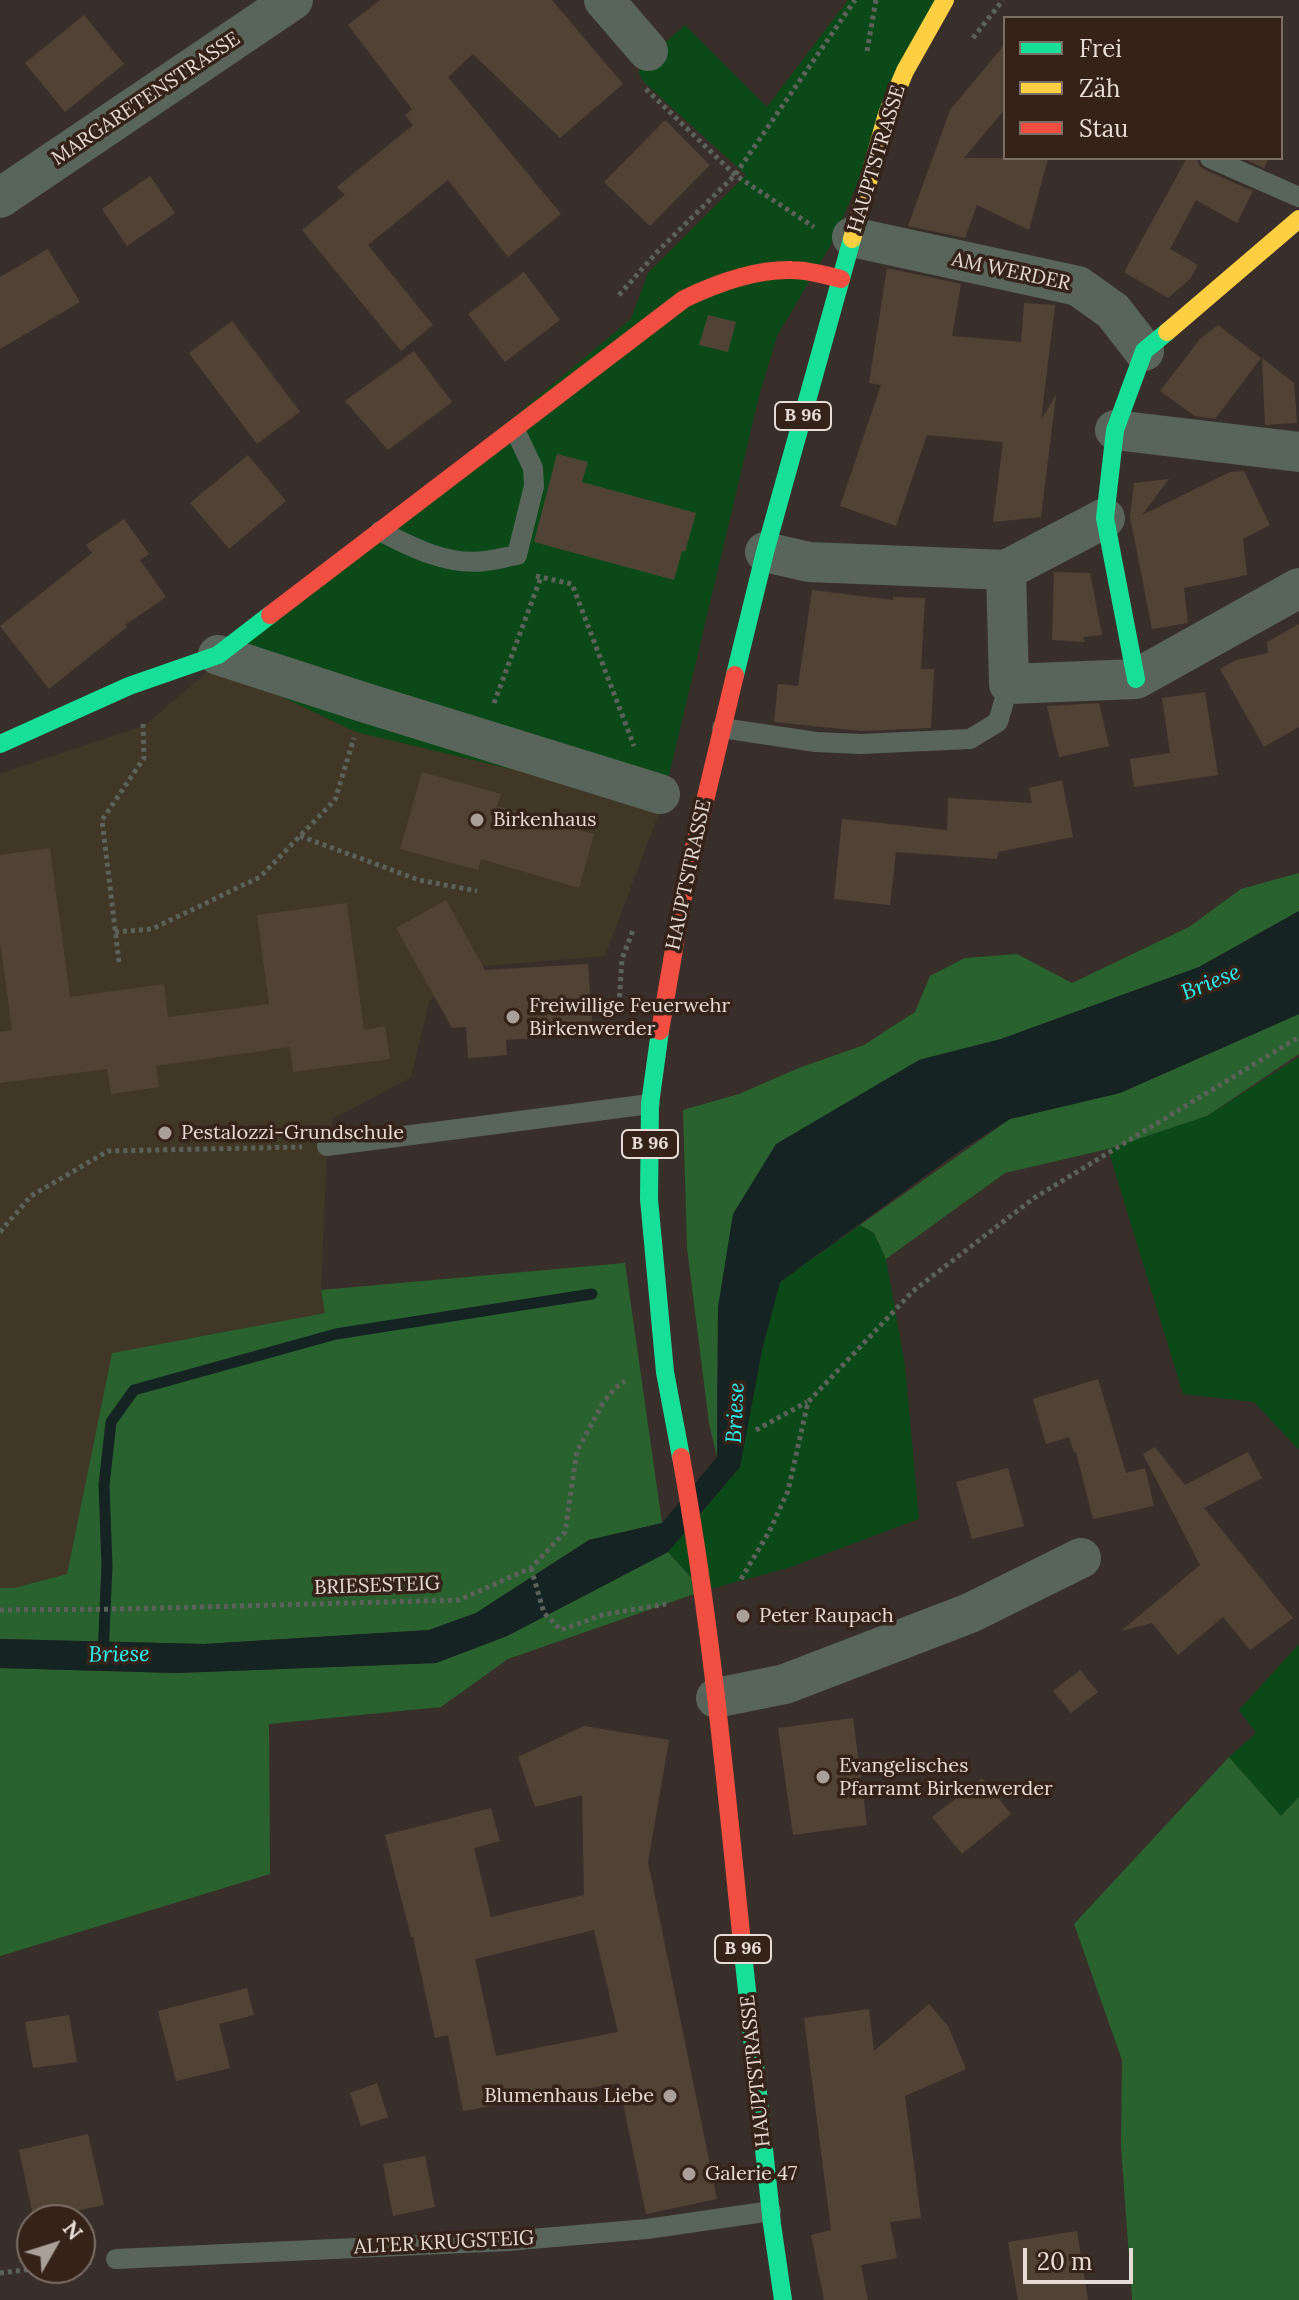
<!DOCTYPE html>
<meta charset="utf-8">
<style>
body{margin:0}
#map{position:relative;width:1299px;height:2300px;overflow:hidden;background:#392f2a;font-family:Lora,serif}
canvas{display:block}
.legend{position:absolute;left:1003px;top:16px;width:280px;height:144px;box-sizing:border-box;background:#35231a;border:2px solid #7c6d65;margin:0;padding:10px 14px;list-style:none;font-size:24px;color:#e7dbd5}
.legend li{display:flex;align-items:center;gap:16px;height:40px}
.legend b{width:40px;border:2px solid #7c6d65}
.north{position:absolute;left:16px;top:2204px;width:80px;height:80px;box-sizing:border-box;background:#35231a;border:2px solid #7c6d65;border-radius:50%;rotate:51deg;font-size:22px;font-weight:700;line-height:32px;text-align:center;color:#e7dbd5}
.north::after{content:'';display:block;margin:auto;width:28px;height:36px;background:#aa9f99;clip-path:polygon(50% 0,100% 100%,50% 72%,0 100%)}
.scale{position:absolute;left:1023px;top:2248px;width:110px;height:36px;box-sizing:border-box;border:4px solid #e7dbd5;border-top:0;padding-left:10px;font-size:24px;line-height:28px;white-space:nowrap;color:#e7dbd5;-webkit-text-stroke:6px #35231a;paint-order:stroke}
</style>
<div id="map">
<canvas width="1299" height="2300"></canvas>
<ul class="legend">
<li><b style="height:10px;background:#16e098"></b>Frei</li>
<li><b style="height:10px;background:#ffcf43"></b>Zäh</li>
<li><b style="height:10px;background:#f24e42"></b>Stau</li>
</ul>
<div class="north">N</div>
<div class="scale">20 m</div>
</div>
<script>
const g = document.querySelector('canvas').getContext('2d');
g.lineJoin = 'round';
function paint(path, color) {
  g.fillStyle = color;
  g.fill(path, 'evenodd');
}
function trace(path, color, width, dash) {
  g.strokeStyle = color;
  g.lineWidth = width;
  g.lineCap = dash ? 'butt' : 'round';
  g.setLineDash(dash || []);
  g.stroke(path);
}
function drawText(font, color, halo, rows, align = 'center') {
  g.font = font + ' Lora,serif';
  g.lineWidth = 7;
  g.setLineDash([]);
  g.textBaseline = 'middle';
  g.strokeStyle = halo;
  g.fillStyle = color;
  for (const [text, x, y, turn = 0] of rows) {
    g.save();
    g.translate(x, y);
    g.rotate((+turn || 0) * Math.PI / 180);
    g.textAlign = isNaN(turn) ? turn : align;
    if (halo) g.strokeText(text, 0, 0);
    g.fillText(text, 0, 0);
    g.restore();
  }
}
paint(new Path2D(`
 M215,665L662,805L605,956L462,968L429,1002L411,1077L333,1119L327,1146L321,1290L326,1313L112,1353L67,1574L14,1588H0V774L144,726Z`), '#403727');
paint(new Path2D(`
 M848,0H936L832,243L777,336L759,396L662,805L356,732L215,665L631,319L648,273L746,175L645,83L639,74L640,65L685,25L767,107Z
 M1299,1057V1450L1254,1402L1183,1394L1108,1149L1207,1116Z
 M860,1225L874,1233L886,1259L905,1366L919,1519L788,1568L703,1591L668,1552L740,1467L762,1350L780,1282Z
 M1299,1644V1797L1281,1817L1229,1757L1256,1733L1239,1710Z`), '#0b4a18');
paint(new Path2D(`
 M1299,873V911L1199,967L1001,1039L919,1060L718,1307L717,1457L709,1423L687,1248L683,1110L739,1094L799,1068L864,1045L915,1012L930,976L965,958L1017,954L1072,983L1189,927L1241,889Z
 M1299,1014V1054L1207,1116L1108,1149L1005,1173L886,1259L874,1233L860,1225L1010,1119L1120,1093Z
 M625,1263L662,1523L589,1540L476,1613L429,1630L204,1644L0,1639V1588H14L67,1574L112,1353L325,1313L321,1290Z
 M668,1552L703,1591L508,1659L441,1707L269,1724L270,1874L0,1956V1668L177,1673L436,1663L507,1636Z
 M1229,1757L1281,1816L1299,1797V2300H1132L1121,2145L1122,2060L1074,1924Z`), '#29622e');
paint(new Path2D(`
 M1299,911V1014L1120,1093L1010,1119L961,1150L780,1282L762,1350L740,1467L668,1552L507,1636L436,1663L177,1673L0,1668V1639L204,1644L429,1630L476,1613L589,1540L662,1523L717,1457L718,1307L733,1214L776,1144L919,1060L1001,1039L1199,967Z`), '#152323');
trace(new Path2D(`
 M103,1656L107,1566L104,1485L111,1422L134,1390L336,1334L592,1294`), '#152323', 11);
paint(new Path2D(`
 M380,0H552L623,84L560,138L473,54L448,77L561,214L508,257L448,180L368,245L433,325L401,351L302,230L345,195L337,187L413,125L405,115L412,109L348,25Z
 M84,15L124,64L65,112L25,63Z
 M1005,44V109L964,158H1048L1029,230L977,205L965,238L908,226L950,110Z
 M665,120L710,165L650,226L604,182Z
 M1187,158H1197L1199,165L1205,170L1253,191L1237,223L1196,200L1170,249L1198,265L1190,279L1168,298L1124,272Z
 M1242,158H1269L1264,168Z
 M150,176L175,213L127,246L102,209Z
 M48,249L80,302L0,349V277Z
 M887,268L961,284L952,336L1021,342L1024,303L1055,305L1041,420L1056,395L1041,517L993,522L1003,442L927,435L896,526L840,506L881,385L869,383Z
 M524,272L560,320L505,362L468,314Z
 M708,315L736,322L728,352L699,345Z
 M232,321L300,412L257,444L189,353Z
 M1218,325L1261,358L1215,419L1195,416L1160,391L1200,339Z
 M414,351L452,402L388,450L345,401Z
 M1262,358L1294,383L1297,423L1265,425Z
 M557,454L588,462L582,482L696,513L685,552L682,551L674,580L534,542Z
 M248,455L286,501L229,549L190,503Z
 M1244,471L1270,525L1243,539L1247,575L1184,588L1188,623L1152,629L1130,517L1134,483L1169,479L1142,515L1230,472Z
 M124,519L149,554L140,560L166,597L125,625L127,627L49,689L0,626L92,553L86,545Z
 M1054,572L1090,573L1102,635L1083,637L1085,642L1052,640Z
 M812,590L893,600V597L925,598L921,669H934L931,728L861,731L774,722L778,684L798,686Z
 M1299,624V727L1264,747L1220,669L1236,660L1268,653L1267,642Z
 M1205,692L1218,775L1134,787L1130,759L1170,753L1162,698Z
 M1099,703L1109,746L1059,757L1047,706Z
 M422,772L501,794L497,806L594,834L579,888L481,859L478,870L400,849Z
 M1062,780L1073,837L998,852L997,859L896,852L890,905L834,899L842,819L947,830L948,798L1032,803L1029,788Z
 M50,848L70,997L164,984L168,1017L269,1004L257,915L347,903L364,1030L385,1026L390,1059L293,1072L290,1047L156,1066L159,1087L111,1094L107,1069L0,1083V1032L12,1030L0,941V855Z
 M446,900L485,970L588,964L593,1034L506,1040L507,1055L468,1058L466,1027L452,1028L396,928Z
 M1098,1379L1126,1473L1145,1468L1154,1506L1093,1519L1076,1452H1074L1069,1437L1046,1444L1033,1399Z
 M1155,1447L1185,1485L1248,1452L1262,1478L1204,1508L1293,1618L1250,1650L1223,1617L1178,1655L1152,1623L1121,1631L1200,1565L1143,1454Z
 M1008,1468L1024,1526L972,1539L956,1482Z
 M1080,1670L1098,1692L1071,1713L1053,1691Z
 M853,1718L867,1825L793,1835L778,1728Z
 M584,1726L669,1740L648,1862L717,2199L646,2214L619,2083L463,2111L448,2035L435,2038L413,1937H411L385,1835L491,1808L500,1841L474,1848L491,1917L584,1895L582,1795L535,1807L518,1757ZM594,1930L618,2032L496,2056L475,1959Z
 M982,1778L1011,1814L962,1854L932,1817Z
 M247,1988L254,2015L219,2024L230,2068L176,2081L158,2011Z
 M929,2004L948,2026L966,2069L905,2096L921,2218L890,2222L897,2258L861,2265L868,2300H824L811,2235L831,2230L804,2018L869,2009L874,2051Z
 M69,2015L77,2062L33,2068L25,2022Z
 M377,2083L388,2117L361,2126L350,2093Z
 M88,2134L104,2205L34,2220L19,2150Z
 M425,2156L435,2207L393,2216L383,2164Z
 M1077,2231L1088,2300H1018L1008,2242Z`), '#504336');
trace(new Path2D(`
 M973,38L1003,0
 M867,51L876,0
 M646,89L735,175L814,227
 M619,295L658,251L735,175L855,0
 M536,576L572,584L634,746
 M494,703L541,577
 M300,836L419,880L477,891
 M115,932L152,929L260,877L335,800L354,738
 M119,962L102,820L144,758L143,724
 M619,1005L622,959L633,930
 M0,1232L31,1196L108,1151L302,1147
 M756,1430L807,1402
 M531,1568L544,1613L561,1630L602,1615L666,1604
 M741,1579L769,1532L788,1491L808,1402L913,1291L1034,1198L1299,1037
 M0,1610L125,1609L459,1600L531,1568L565,1532L577,1451L603,1403L615,1388L625,1381
 M80,2264L91,2262
 M0,2273L41,2268`), '#5b625a', 5, [4, 4]);
trace(new Path2D(`
 M1210,158L1299,197
 M380,531C411,547 448,566 485,561C495,560 506,557 517,555L534,486L533,468L515,430
 M722,728L816,742L861,744L970,739L998,722L1009,684
 M327,1146L650,1104
 M116,2259L508,2241L647,2229L771,2211`), '#59655b', 20);
trace(new Path2D(`
 M604,0L648,51
 M0,198L293,0
 M852,237L1078,286L1113,311L1144,351
 M1115,430L1299,452
 M765,552L809,562L1006,570L1105,518
 M1006,570L1009,684L1136,679L1299,588
 M218,655L366,703L660,794
 M716,1698L785,1684L970,1613L1081,1558`), '#59655b', 40);
trace(new Path2D(`
 M735,675L765,552L852,239
 M1136,679L1105,518L1115,430L1144,351L1167,332
 M0,744L129,686L218,655L270,615
 M660,1031L650,1104L649,1199L665,1372L681,1457
 M743,1953L772,2224L783,2300`), '#16e098', 18);
trace(new Path2D(`
 M852,239L887,114L905,71L945,0
 M1167,332L1299,219`), '#ffcf43', 18);
trace(new Path2D(`
 M270,615L684,299C717,283 754,269 792,270C808,270 825,275 841,279
 M660,1031L685,885L735,675
 M681,1457C711,1621 726,1787 743,1953`), '#f24e42', 18);
for (const [x, y, r, color] of [
 [477,820,8,"#aa9f99"],
 [513,1017,8,"#aa9f99"],
 [165,1133,8,"#aa9f99"],
 [743,1616,8,"#aa9f99"],
 [823,1777,8,"#aa9f99"],
 [670,2096,8,"#aa9f99"],
 [689,2174,8,"#aa9f99"]
]) {
  const dot = new Path2D();
  dot.arc(x, y, r, 0, 2 * Math.PI);
  g.fillStyle = color;
  g.fill(dot);
  trace(dot, '#35231a', 3);
}
for (const [x, y, w] of [
 [803,416,56],
 [650,1144,56],
 [743,1949,56]
]) {
  const box = new Path2D();
  box.roundRect(x - w / 2, y - 14, w, 28, 6);
  g.fillStyle = '#35231a';
  g.fill(box);
  trace(box, '#e7dbd5', 2);
}
drawText('bold 18px', '#e7dbd5', null, [
 ["B 96",803,416],
 ["B 96",650,1144],
 ["B 96",743,1949]
]);
drawText('20px', '#e7dbd5', '#35231a', [
 ["MARGARETENSTRASSE",146,99,-34],
 ["HAUPTSTRASSE",877,159,-73],
 ["AM WERDER",1011,272,12],
 ["HAUPTSTRASSE",689,875,-78],
 ["BRIESESTEIG",377,1586,-2],
 ["HAUPTSTRASSE",756,2071,-96],
 ["ALTER KRUGSTEIG",444,2243,-3]
]);
drawText('20px', '#e7dbd5', '#35231a', [
 ["Birkenhaus",493,820],
 ["Freiwillige Feuerwehr",529,1006],
 ["Birkenwerder",529,1029],
 ["Pestalozzi-Grundschule",181,1133],
 ["Peter Raupach",759,1616],
 ["Evangelisches",839,1766],
 ["Pfarramt Birkenwerder",839,1789],
 ["Blumenhaus Liebe",654,2096,"right"],
 ["Galerie 47",705,2174]
], 'left');
drawText('italic 22px', '#2af4f6', '#35231a', [
 ["Briese",1211,983,-22],
 ["Briese",736,1413,-87],
 ["Briese",119,1655,-1]
]);
</script>
